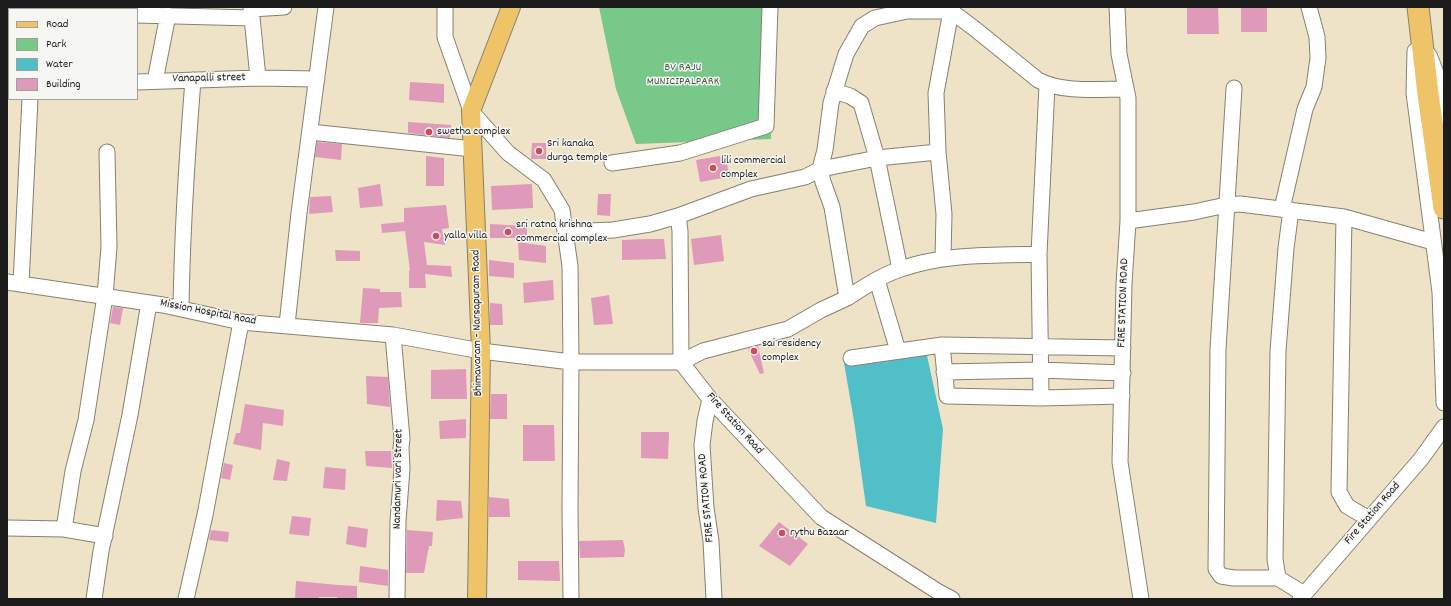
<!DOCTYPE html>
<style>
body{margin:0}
#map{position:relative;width:1451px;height:606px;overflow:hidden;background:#eee3c7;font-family:Dekko,sans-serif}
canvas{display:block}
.frame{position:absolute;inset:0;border:8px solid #1c1c1c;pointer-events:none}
.legend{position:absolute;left:8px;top:8px;width:130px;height:92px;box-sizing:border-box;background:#f6f6f2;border:1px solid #9f9f9c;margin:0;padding:5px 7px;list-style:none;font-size:12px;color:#1c1c1c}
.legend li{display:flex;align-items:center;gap:8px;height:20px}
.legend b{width:20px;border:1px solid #9f9f9c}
</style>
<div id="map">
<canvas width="1451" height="606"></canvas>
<div class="frame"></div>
<ul class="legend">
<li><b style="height:5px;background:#efc469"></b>Road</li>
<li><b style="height:11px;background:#77c889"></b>Park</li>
<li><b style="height:11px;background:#50bfc7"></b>Water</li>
<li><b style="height:11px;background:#df9ab9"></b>Building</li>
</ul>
</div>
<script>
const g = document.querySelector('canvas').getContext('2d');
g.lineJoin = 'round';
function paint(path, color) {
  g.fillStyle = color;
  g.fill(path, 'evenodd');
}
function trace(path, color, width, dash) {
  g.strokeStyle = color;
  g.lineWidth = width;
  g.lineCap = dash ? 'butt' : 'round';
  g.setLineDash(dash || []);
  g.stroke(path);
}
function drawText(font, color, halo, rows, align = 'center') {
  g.font = font + ' Dekko,sans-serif';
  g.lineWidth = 3;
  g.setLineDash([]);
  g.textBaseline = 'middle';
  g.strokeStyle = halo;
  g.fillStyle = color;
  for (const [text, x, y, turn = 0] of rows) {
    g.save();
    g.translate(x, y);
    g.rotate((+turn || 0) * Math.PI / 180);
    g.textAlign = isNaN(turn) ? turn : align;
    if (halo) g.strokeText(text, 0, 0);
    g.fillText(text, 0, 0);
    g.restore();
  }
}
paint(new Path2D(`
 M599,7H772L771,139L636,144L616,89Z`), '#77c889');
paint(new Path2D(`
 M926,351L943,429L936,523L866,506L854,421L844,363Z`), '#50bfc7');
paint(new Path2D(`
 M1187,7H1218L1219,34H1187Z
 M1241,7H1267V32H1241Z
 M410,82L444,84V103L409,100Z
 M408,122L451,125L450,138L408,133Z
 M317,142L342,144L341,160L315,157Z
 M532,143H546V159H531Z
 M726,155L729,177L700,182L696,160Z
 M426,156L444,158V186H426Z
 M380,184L383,206L360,208L358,188Z
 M532,184L533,208L492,210L491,186Z
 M598,194H611L610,216L597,215Z
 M331,196L333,212L309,214L310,197Z
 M446,205L449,228L442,229L445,245L424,242L427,265L451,266L452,277L425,274L426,288H409V270L410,271L405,231L382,233L381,224L404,222V208Z
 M490,224L527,226V238H490Z
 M721,235L724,261L694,265L691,239Z
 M646,239H664L666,259L622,260V240Z
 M518,242L546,246V263L519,260Z
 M335,250L360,251V261H336Z
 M489,260L514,263V278L489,276Z
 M553,280L554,300L524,303L523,283Z
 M363,288L380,289V292H401L402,307L379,308L378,323H360Z
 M609,295L613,324L594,325L591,298Z
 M490,303L502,304L503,325H490Z
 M113,307L123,308L120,325L110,323Z
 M758,346L764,373L760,374L748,349Z
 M466,369L467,399H431V370Z
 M366,376L388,377L390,407L367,404Z
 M491,394H507V419H490Z
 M245,404L284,410L283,426L263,423L261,450L233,444L236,433H240Z
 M466,419V438L440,439L439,421Z
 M523,425H554L555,461H523Z
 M641,432H669L668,459L641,458Z
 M365,451H391L392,468L366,466Z
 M277,459L290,462L287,481L273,480Z
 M224,463L233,465L230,480L221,478Z
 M325,467L346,469L345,490L323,488Z
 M489,497L509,499L510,517H489Z
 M437,500L461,501L463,518L436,521Z
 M292,516L311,518L309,536L289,534Z
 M779,522L808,544L790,566L759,546Z
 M348,526L368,529L366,548L346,544Z
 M211,530L229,532L228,542L209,540Z
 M407,530L433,532L432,546H429L424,573H406Z
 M623,540L625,550L624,557L580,558L579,541Z
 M518,561H559L560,581L518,580Z
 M360,566L388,570V586L359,582Z
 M296,581L338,585L357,586V599H337V597H319V599H295Z`), '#df9ab9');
const minor = new Path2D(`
 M8,7V14
 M445,7V37L471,111L508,153L544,180L562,210L570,266L571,362L570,509L571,599
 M1117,7L1119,54L1128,98V221L1124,284L1120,462L1141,599
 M79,9L80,7
 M251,9L284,7
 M137,15L252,18
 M1415,51L1414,93L1440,292L1444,403
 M1429,55L1438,78L1444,117
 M258,78L317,79
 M155,81L168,15
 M137,82L258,78L251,7
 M1234,88L1218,349L1216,569L1221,576L1234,578H1278
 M834,91L850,96L861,103L877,158L900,269
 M310,132L473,149
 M612,163L680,153L766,126L770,7
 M1282,209L1305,109L1314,87L1318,58L1317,37L1309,7
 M1291,210L1286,248L1278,351L1275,559L1278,578L1304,594
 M678,216L680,231L681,362L703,351L788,329L821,310L847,298L832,207L823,182L821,173V165L825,150L831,103L846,54L862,26L875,18L907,11H951L952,7
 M1344,217L1339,492L1347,506L1369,519
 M1128,221L1194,212L1226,205L1240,204L1344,217L1433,242
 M566,232L613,230L650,224L678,216L751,189L805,177L821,169L877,158L938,152
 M943,258L944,214L938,152L936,93L951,11L975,29L1038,80C1062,93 1099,89 1126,89
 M877,280L898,351
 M7,282L163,305L241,322L393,335L481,351L571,362H681L710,399L821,517L937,591L952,599
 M21,284L30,99
 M847,298C864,287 882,275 901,269C945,253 993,256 1039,254
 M181,309C182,232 187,156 193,80
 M287,325L299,213L326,7
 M393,335L402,439L401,448L402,469L398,521L397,599
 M942,345L947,396L1041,398L1122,396
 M851,358L942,345L1123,348
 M944,372L1040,370L1123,373
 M1041,398L1039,254L1047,85
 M710,399L705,421L702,445L706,508L711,541L714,599
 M7,528L64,529L105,536
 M64,529L73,471L86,420L105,296L109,247L107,152
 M94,599L101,551L130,415L149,303
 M186,599L205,515L241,322
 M1300,599L1421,459L1444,427`);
const major = new Path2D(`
 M477,599L481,351L471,111L511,7`);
const highway = new Path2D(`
 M1418,7L1428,94L1444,208`);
trace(minor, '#858072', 17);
trace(major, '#858072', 20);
trace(highway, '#858072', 23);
trace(minor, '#fff', 15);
trace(major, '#efc469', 18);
trace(highway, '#efc469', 21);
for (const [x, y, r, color] of [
 [429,132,4,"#d1495b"],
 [539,151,4,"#d1495b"],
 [713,168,4,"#d1495b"],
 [508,232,4,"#d1495b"],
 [436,236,4,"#d1495b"],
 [754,351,4,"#d1495b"],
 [782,533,4,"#d1495b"]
]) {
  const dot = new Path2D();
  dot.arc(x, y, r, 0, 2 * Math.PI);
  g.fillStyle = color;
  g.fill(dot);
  trace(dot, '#f6f6f2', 1.5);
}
drawText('12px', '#3c5842', '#f6f6f2', [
 ["BV RAJU",683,68],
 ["MUNICIPALPARK",683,82]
]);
drawText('12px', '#1c1c1c', '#f6f6f2', [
 ["Vanapalli street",209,79,-1],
 ["FIRE STATION ROAD",1124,303,-88],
 ["Mission Hospital Road",208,313,11],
 ["Bhimavaram - Narsapuram Road",478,323,-91],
 ["Fire Station Road",734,424,48],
 ["Nandamuri vari Street",399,479,-89],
 ["FIRE STATION ROAD",707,498,-95],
 ["Fire Station Road",1373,514,-49]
]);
drawText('12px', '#1c1c1c', '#f6f6f2', [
 ["swetha complex",437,132],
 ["Sri kanaka",547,144],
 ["durga temple",547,158],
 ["lili commercial",721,161],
 ["complex",721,175],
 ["sri ratna krishna",516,225],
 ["commercial complex",516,239],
 ["yalla villa",444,236],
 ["sai residency",762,344],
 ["complex",762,358],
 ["rythu Bazaar",790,533]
], 'left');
</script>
